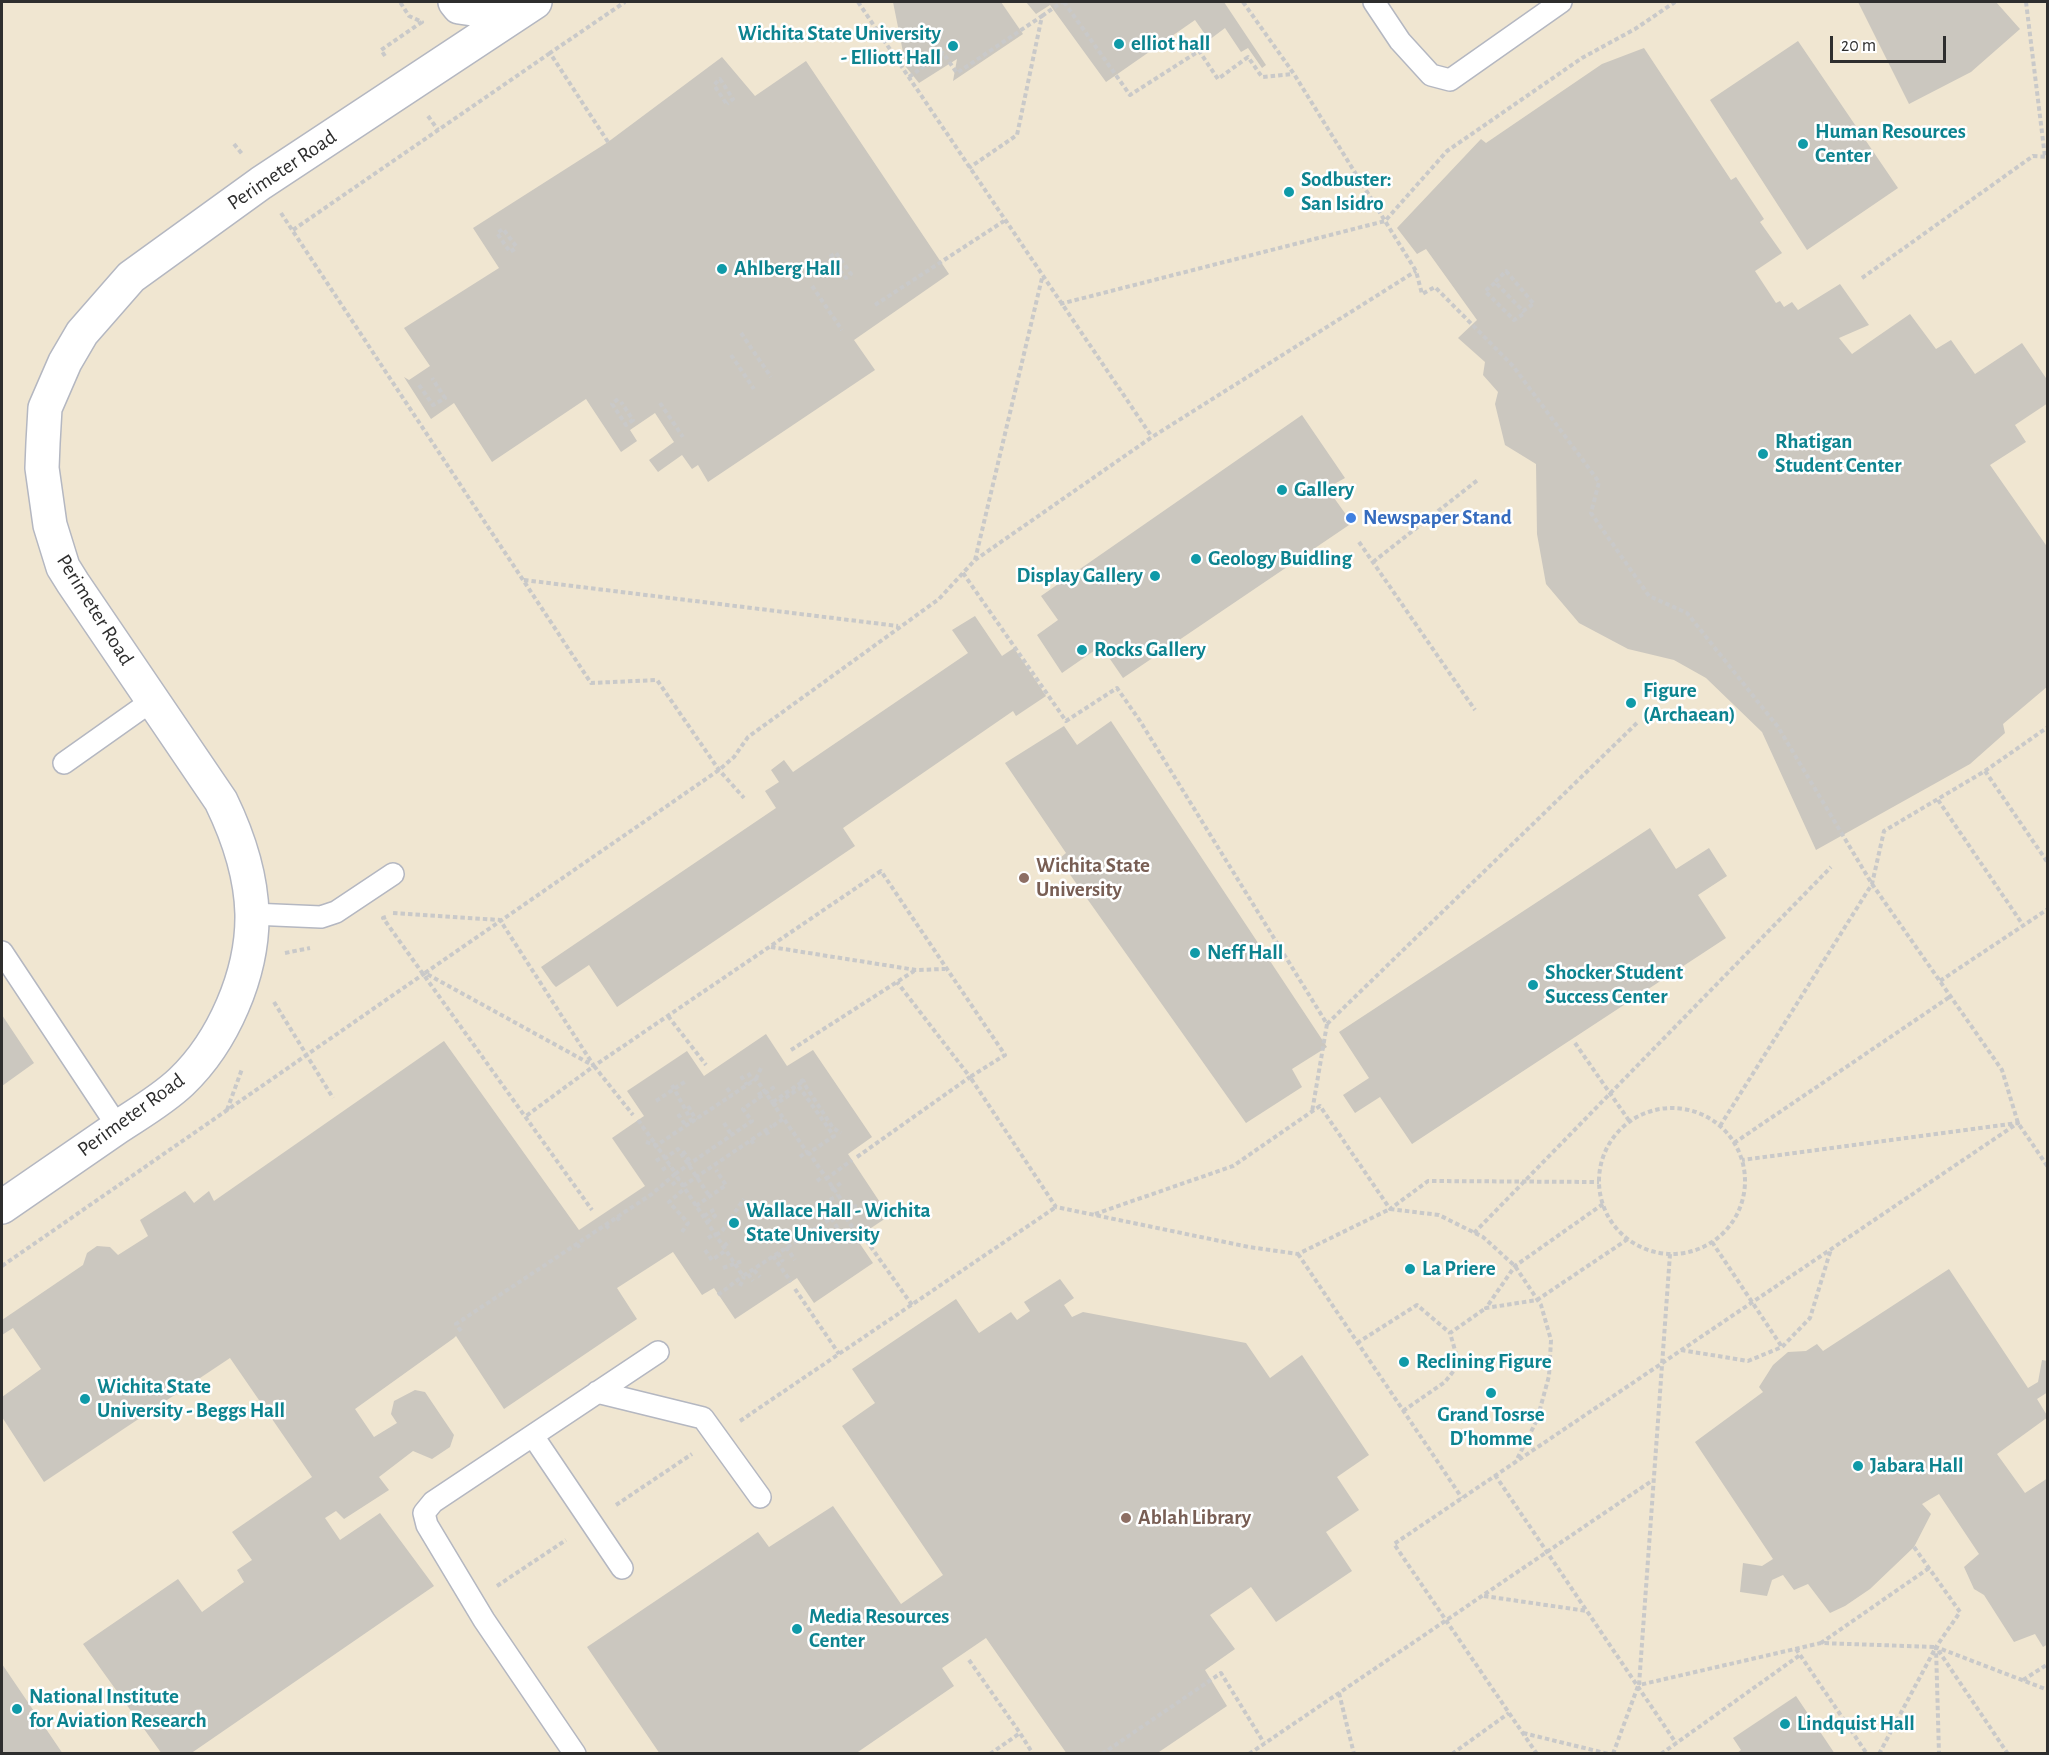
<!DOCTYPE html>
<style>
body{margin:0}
#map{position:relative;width:2049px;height:1755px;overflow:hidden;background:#efe9e1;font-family:"Alegreya Sans",sans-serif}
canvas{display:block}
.frame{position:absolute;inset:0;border:3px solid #2e2e2e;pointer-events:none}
.scale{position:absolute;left:1830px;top:36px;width:116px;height:27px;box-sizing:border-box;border:3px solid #2e2e2e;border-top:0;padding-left:8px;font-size:18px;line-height:21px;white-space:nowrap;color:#2e2e2e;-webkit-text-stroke:4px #fff;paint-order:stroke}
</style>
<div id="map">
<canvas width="2049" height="1755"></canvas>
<div class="frame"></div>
<div class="scale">20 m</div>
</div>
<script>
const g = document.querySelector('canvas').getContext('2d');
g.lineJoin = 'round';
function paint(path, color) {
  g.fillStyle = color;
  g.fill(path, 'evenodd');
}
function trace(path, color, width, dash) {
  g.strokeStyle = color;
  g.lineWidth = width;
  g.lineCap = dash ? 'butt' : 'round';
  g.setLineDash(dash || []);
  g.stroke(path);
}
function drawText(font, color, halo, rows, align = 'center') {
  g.font = font + ' "Alegreya Sans",sans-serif';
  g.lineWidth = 5;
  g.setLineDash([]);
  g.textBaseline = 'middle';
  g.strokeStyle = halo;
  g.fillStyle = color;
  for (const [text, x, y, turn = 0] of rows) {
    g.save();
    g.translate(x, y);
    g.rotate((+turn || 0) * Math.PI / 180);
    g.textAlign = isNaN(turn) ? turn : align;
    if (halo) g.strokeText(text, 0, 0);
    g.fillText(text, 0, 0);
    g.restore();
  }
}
paint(new Path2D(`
 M2,2H2047V1753H2Z`), '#f0e6d1');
paint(new Path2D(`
 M893,2H1001L1023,34L953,81L957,59L919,83L906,67Z
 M1026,2H1224L1266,65L1262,68L1248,48L1241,52L1225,28L1209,40L1195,20L1106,82L1050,5L1036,14Z
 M1858,2H1996L2020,29L1971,72L1909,104Z
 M1798,41L1898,188L1807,250L1710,100Z
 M1644,48L1731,180L1736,177L1764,219L1760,222L1782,253L1755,271L1776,303L1780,301L1784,307L1792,302L1798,310L1840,284L1869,325L1839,338L1852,354L1910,314L1936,349L1951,340L1975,374L2022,343L2048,381V403L2015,425L2026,442L1990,465L2048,548V686L2003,724L2005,733L1970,764L1816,850L1762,732L1706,678L1674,660L1628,649L1579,623L1546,584L1537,534L1536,464L1505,445L1495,404L1498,392L1483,375L1485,362L1458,338L1477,320L1426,249L1417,254L1397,228L1481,139L1486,143L1602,64Z
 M722,57L755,96L806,61L949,274L854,340L875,370L708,482L698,465L692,469L682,455L658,472L649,460L674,442L655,413L630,430L637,441L621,452L586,399L492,462L454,403L431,419L404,377L409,380L430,366L404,328L499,268L473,228L608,142Z
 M1302,415L1345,478L1327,488L1352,523L1123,678L1101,646L1062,673L1037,635L1058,620L1041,596Z
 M975,616L1002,656L1014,648L1046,696L1016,716L1013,711L843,828L855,846L617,1007L589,965L556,987L553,984L541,967L776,808L765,791L779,782L771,770L784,760L793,772L968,653L952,630Z
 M1111,721L1327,1047L1292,1069L1302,1087L1246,1123L1059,859L1066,853L1005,763L1064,726L1077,745Z
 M1650,828L1676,869L1709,848L1727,876L1698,895L1726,938L1412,1144L1380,1097L1355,1113L1343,1095L1369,1078L1339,1032Z
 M2,1015L34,1063L2,1086Z
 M766,1034L787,1066L813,1050L872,1137L848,1154L889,1216L856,1238L873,1263L814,1303L797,1278L735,1319L714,1288L702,1295L673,1252L617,1288L637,1319L504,1409L456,1336L454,1338L355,1409L374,1437L397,1423L391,1414L394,1401L415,1390L425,1392L454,1435L450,1447L432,1459L413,1451L379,1477L389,1490L344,1519L336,1511L325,1518L340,1540L380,1513L434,1586L190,1754H162L83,1644L178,1579L202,1612L244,1582L237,1570L252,1560L232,1532L312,1477L230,1358L44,1482L2,1417V1397L41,1369L13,1328L2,1335V1320L83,1265L87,1253L97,1246L110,1247L118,1255L148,1236L140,1220L185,1191L194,1203L209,1191L214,1201L444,1041L579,1230L645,1186L612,1138L644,1116L627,1091L687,1051L704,1076Z
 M1949,1269L2028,1388L2038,1382L2042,1360L2048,1361V1392L2037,1399L2048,1417L1997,1454L2025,1493L2048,1478V1644L2043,1647L2035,1634L2014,1642L1984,1595L1974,1589L1964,1567L1979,1554L1939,1494L1922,1504L1931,1514L1914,1547L1870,1589L1845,1606L1830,1613L1808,1584L1794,1590L1783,1575L1772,1580L1767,1596L1740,1592L1743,1563L1762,1566L1773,1559L1695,1442L1763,1392L1759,1387L1773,1365L1788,1352L1806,1351L1817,1344L1823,1351Z
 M1060,1279L1074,1298L1064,1305L1072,1317L1083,1312L1246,1343L1270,1378L1302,1355L1369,1455L1337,1477L1359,1510L1326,1532L1352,1571L1276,1622L1251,1587L1210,1615L1235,1649L1205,1670L1227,1706L1156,1754H1067L986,1638L942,1668L954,1686L855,1754H660L587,1647L758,1532L769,1547L833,1506L901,1604L943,1575L842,1426L875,1403L852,1369L956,1299L979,1333L1011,1312L1017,1320L1030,1311L1024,1302Z
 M2,1664L63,1754H2Z
 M1796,1696L1835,1754H1736L1741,1750L1733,1738Z`), '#cbc7bf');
const service = new Path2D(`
 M1374,2L1400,41L1431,75L1450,80L1561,2
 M64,763L153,700
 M252,914L321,917L336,912L393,874
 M2,952L118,1127
 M597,1392L703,1418L760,1497
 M533,1436L622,1568
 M575,1754L484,1620L427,1525L424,1513L433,1502L658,1352`);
const minor = new Path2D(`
 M455,2L459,7L514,15L515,6
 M2,1207C40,1181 79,1154 118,1127C139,1113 162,1100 181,1082C223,1042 253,974 252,914C251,875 238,836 221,801L73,583L63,567L50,525L42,468L43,443L45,408L65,362L82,333L131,277L261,183L535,2`);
trace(service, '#b4b7c1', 24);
trace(minor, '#b4b7c1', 36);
trace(new Path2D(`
 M858,2L1152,437
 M1064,2L1130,95L1199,51L1218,79L1248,57L1262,77L1293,74
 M1243,2L1294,74L1416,271L1422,294L1435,287L1513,366L1599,482L1591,513L1649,596L1687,613L1778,727L1872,884L2002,1070L2018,1123L2048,1167
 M2026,2L2045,157
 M1042,16L1062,2
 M385,56L381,50L422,22L409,16L400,2
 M909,77L943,53L957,73L1042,16L1017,135L969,168
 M726,103L714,85L720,79L733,99L727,104
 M428,116L438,130
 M608,142L550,53L625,2
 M234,144L242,154
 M281,213L591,683L657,680L719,770L744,798
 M293,230L550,53
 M516,246L503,229L497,233L510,252L516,248
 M830,257L836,253L851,274L846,278L830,258
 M1862,278L2033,156L2048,157
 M1495,283L1485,291L1514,320L1525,313
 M812,286L842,330
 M1533,303L1506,271L1495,282L1523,311L1533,304
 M1060,304L1385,221L1447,151L1582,58L1635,29L1675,2
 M875,305L1004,221
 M741,333L771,377
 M731,355L754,389
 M419,385L433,405L445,398L432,378
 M618,399L612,404L626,425L633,420L621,402
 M660,403L683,437
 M1359,542L1475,710
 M975,560L1042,278
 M1373,562L1479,479
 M963,573L1066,721L1117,688L1140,721L1327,1024L1312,1112
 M524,580L898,626
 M1985,771L2048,863
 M1938,800L2023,925
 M393,913L500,920L594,1066L526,1116
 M386,917L383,918L592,1210
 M771,947L916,970L945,969
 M285,953L310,948
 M425,973L719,770L734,757L748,737L939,599L975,560L1152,437L1416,271
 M1940,981L2048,909
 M274,1002L333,1098
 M668,1016L706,1065
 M1327,1024L1639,721
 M1575,1043L1630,1122
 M791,1050L914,971
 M594,1066L633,1115
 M748,1073L753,1081
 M741,1076L747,1085
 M756,1079L761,1068
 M801,1079L833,1128L841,1133
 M672,1085L692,1122
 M727,1088L732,1095
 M758,1095L766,1090
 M656,1101L686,1081
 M773,1102L805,1080
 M688,1106L696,1120
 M1599 1181a73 73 0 1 1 146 0a73 73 0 1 1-146 0Z
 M227,1110L242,1069
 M678,1114L686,1126
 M638,1120L656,1145
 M724,1123L731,1134
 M773,1126L783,1119L781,1116
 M1720,1126L1872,884L1884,831L1985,771L2048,727
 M766,1131L769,1136
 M751,1140L755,1146
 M646,1142L656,1145L676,1174
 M1734,1143L1951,996
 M654,1147L756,1079L809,1155
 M683,1151L691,1163
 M800,1157L807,1151
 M857,1157L970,1077L897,982
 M664,1159L678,1149L710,1197
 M656,1161L664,1156
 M662,1170L670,1165
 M675,1174L752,1121L743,1109L777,1085
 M826,1179L852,1160
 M817,1181L822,1177
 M672,1185L679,1179
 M683,1186L772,1126
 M831,1190L841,1183
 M830,1200L838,1195
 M1603,1204L1515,1266L1486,1308L1537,1300L1628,1239
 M696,1206L726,1185L716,1170
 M846,1208L857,1206
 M842,1211L853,1228
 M1095,1214L1233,1166L1320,1106L1390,1209L1428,1181L1599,1182
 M704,1216L715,1209
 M617,1217L621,1223
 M831,1218L839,1230
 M707,1222L717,1214
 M606,1225L610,1230
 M682,1232L688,1223L669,1202L684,1189
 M1474,1233L1831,867
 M716,1235L722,1231L744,1199
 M708,1238L715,1234
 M866,1240L912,1305
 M1712,1242L1782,1347
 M577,1244L581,1250
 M724,1246L730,1241
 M786,1247L795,1260
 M705,1250L712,1260L725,1251
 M778,1253L783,1262
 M1298,1254L1462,1498
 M1670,1254L1639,1685L1821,1643
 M773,1256L791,1282
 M2,1266L425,973L594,1066L881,871L1005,1055L970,1077L1056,1207L1249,1247L1298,1254L1390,1209L1439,1215L1483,1237L1515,1266L1541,1305L1551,1340L1549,1376L1537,1420L1516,1461
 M723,1268L742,1261
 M754,1270L760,1277
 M748,1274L753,1281
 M740,1286L744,1277
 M795,1289L839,1354
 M718,1295L743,1276
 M461,1331L456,1324L652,1194L675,1174L743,1276L847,1208L809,1153L834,1136L800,1088L774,1105L771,1100
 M1357,1343L1417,1305L1450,1333
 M1681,1350L1748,1361L1782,1347L1810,1318L1831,1249
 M1403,1411L1445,1382L1459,1364L1450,1333L1486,1308
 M740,1421L1056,1207
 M1495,1475L1676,1743
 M616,1505L692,1454
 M1914,1547L1960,1612L1936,1647
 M1929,1568L1821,1643L1936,1647
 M497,1586L566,1540
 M1484,1596L1587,1611
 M1796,1649L1867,1754
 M969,1660L1020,1733
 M2023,1680L2048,1664
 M1339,1693L1354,1754
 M1523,1733L1609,1754
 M990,1754L1020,1733L1033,1754
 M1102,1754L1221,1673L1264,1743
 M1249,1754L1653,1480
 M1452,1754L1509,1713
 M1537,1754L1394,1544L2018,1123L1742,1160
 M1613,1754L1638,1686
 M1661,1754L1800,1655
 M1879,1754L1936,1647L1939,1754
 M2008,1754L1936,1647L2048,1690`), '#c9c9c9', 4, [4.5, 3]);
trace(service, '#fff', 21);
trace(minor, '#fff', 33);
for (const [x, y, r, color] of [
 [1119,44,6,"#0f9aa8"],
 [953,46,6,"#0f9aa8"],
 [1803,144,6,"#0f9aa8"],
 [1289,192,6,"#0f9aa8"],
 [722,269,6,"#0f9aa8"],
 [1763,454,6,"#0f9aa8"],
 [1282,490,6,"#0f9aa8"],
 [1351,518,6,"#3f7fe0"],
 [1196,559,6,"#0f9aa8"],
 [1155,576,6,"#0f9aa8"],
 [1082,650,6,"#0f9aa8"],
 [1631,703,6,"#0f9aa8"],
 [1024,878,6,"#8d6e63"],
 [1195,953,6,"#0f9aa8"],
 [1533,985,6,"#0f9aa8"],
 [734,1223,6,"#0f9aa8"],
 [1410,1269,6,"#0f9aa8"],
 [1404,1362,6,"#0f9aa8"],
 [1491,1393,6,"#0f9aa8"],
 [85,1399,6,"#0f9aa8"],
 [1858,1466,6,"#0f9aa8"],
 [1126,1518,6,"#8d6e63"],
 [797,1629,6,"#0f9aa8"],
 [17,1709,6,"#0f9aa8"],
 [1785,1724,6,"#0f9aa8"]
]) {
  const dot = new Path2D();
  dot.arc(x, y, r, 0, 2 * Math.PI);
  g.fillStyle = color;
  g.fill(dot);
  trace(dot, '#fff', 2);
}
drawText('bold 21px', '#0d838f', '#fff', [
 ["Wichita State University",941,34,"right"],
 ["- Elliott Hall",941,58,"right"],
 ["elliot hall",1131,44],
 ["Human Resources",1815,132],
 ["Center",1815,156],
 ["Sodbuster:",1301,180],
 ["San Isidro",1301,204],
 ["Ahlberg Hall",734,269],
 ["Rhatigan",1775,442],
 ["Student Center",1775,466],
 ["Gallery",1294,490],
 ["Geology Buidling",1208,559],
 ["Display Gallery",1143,576,"right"],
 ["Rocks Gallery",1094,650],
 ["Figure",1643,691],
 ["(Archaean)",1643,715],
 ["Neff Hall",1207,953],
 ["Shocker Student",1545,973],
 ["Success Center",1545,997],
 ["Wallace Hall - Wichita",746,1211],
 ["State University",746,1235],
 ["La Priere",1422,1269],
 ["Reclining Figure",1416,1362],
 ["Wichita State",97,1387],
 ["University - Beggs Hall",97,1411],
 ["Grand Tosrse",1491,1415,"center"],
 ["D'homme",1491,1439,"center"],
 ["Jabara Hall",1870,1466],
 ["Media Resources",809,1617],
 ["Center",809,1641],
 ["National Institute",29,1697],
 ["for Aviation Research",29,1721],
 ["Lindquist Hall",1797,1724]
], 'left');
drawText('21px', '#2e2e2e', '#fff', [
 ["Perimeter Road",282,170,-34],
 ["Perimeter Road",95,610,58],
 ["Perimeter Road",131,1115,-36]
]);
drawText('bold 21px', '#366cbe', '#fff', [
 ["Newspaper Stand",1363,518]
], 'left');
drawText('bold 21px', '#785e54', '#fff', [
 ["Wichita State",1036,866],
 ["University",1036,890],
 ["Ablah Library",1138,1518]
], 'left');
</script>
